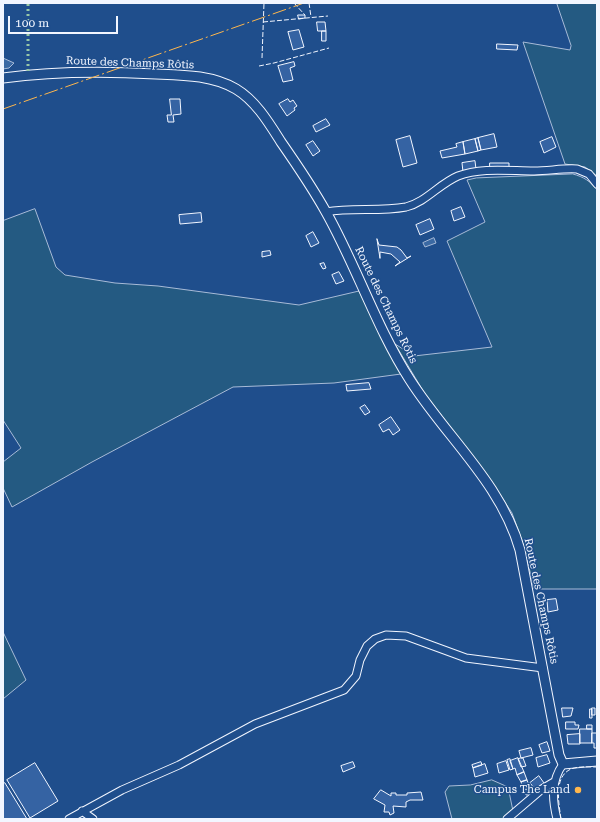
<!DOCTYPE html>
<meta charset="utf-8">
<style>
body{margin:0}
#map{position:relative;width:600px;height:822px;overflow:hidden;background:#1f4e8c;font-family:"Roboto Serif",serif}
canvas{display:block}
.frame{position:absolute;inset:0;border:4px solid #f2f6ff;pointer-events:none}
.scale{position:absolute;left:8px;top:16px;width:110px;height:18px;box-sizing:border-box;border:2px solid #f2f6ff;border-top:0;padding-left:5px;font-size:12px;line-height:14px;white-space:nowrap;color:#f2f6ff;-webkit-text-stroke:3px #1f4e8c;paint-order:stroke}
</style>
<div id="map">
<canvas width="600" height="822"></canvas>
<div class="frame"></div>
<div class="scale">100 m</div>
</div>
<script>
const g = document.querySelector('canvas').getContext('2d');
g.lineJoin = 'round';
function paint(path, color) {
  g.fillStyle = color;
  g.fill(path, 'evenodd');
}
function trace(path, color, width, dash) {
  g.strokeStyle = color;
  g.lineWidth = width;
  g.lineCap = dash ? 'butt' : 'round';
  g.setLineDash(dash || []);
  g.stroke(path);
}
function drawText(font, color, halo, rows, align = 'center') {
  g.font = font + ' "Roboto Serif",serif';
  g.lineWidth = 3;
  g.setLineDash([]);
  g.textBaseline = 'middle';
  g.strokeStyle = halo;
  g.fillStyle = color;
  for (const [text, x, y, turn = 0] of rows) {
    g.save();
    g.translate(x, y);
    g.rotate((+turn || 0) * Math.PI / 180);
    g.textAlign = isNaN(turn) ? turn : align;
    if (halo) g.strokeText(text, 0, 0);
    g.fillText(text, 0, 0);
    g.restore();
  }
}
const green = new Path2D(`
 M557,3H597V176L585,167L565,164L523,42L570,50L571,46Z
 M573,174C584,177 590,181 597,190V589H534L524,546L512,513L488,476L425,394L395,344L414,356L492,347L447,241L485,222L467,180L476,178Z
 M35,209L56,267L65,275L115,283L158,286L299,305L359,291L401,374L334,383L233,387L92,462L12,507L3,488V462L21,448L3,420V221Z
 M3,632L26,680L3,699Z
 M492,780L508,787L513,811L503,819H452L445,792L449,786L470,785Z`);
paint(green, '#245a82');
trace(green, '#a8bbd7', 1);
const water = new Path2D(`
 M3,58L14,63L9,68L3,69Z
 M434,238L436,243L425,247L423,243Z`);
paint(water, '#3b69a3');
trace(water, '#a8bbd7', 1);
const building = new Path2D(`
 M298,15H305V18L299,19Z
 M317,22H325L326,31H318Z
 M299,30L304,47L293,50L288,32Z
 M322,31H326V41H322Z
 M497,44L518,45L517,50L497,49Z
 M294,62L295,66L290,68L293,80L283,82L278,66Z
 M170,99H180L181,114L173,115L174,122H168L167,115H171Z
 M288,99L290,102L293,100L297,106L294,108L295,110L287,116L279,104Z
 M326,119L330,125L316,132L313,126Z
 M494,134L497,147L481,150L478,138Z
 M410,136L417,163L403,167L396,140Z
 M552,137L556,147L544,153L540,142Z
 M478,138L481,150L478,151L475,139Z
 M475,139L478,151L465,154L463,142Z
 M313,141L320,151L313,156L306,145Z
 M463,142L465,154L442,158L440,151L457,147L456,144Z
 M475,161L476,169L463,172L462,163Z
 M490,163H509V169H490Z
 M461,207L465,217L454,221L451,211Z
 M201,213L202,222L180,224L179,215Z
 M430,219L434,229L420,235L416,225Z
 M313,232L319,243L311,247L306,236Z
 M377,239L379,245L397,247L401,250L407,258L411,256L395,266L400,262L391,254L380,252V258Z
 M270,251L271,255L262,257V252Z
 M324,263L326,268L323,269L320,264Z
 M339,272L344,281L336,284L332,275Z
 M369,383L371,389L347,391L346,385Z
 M365,405L370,412L365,415L360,408Z
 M391,417L400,430L393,435L389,429L383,432L379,425Z
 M556,599L558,610L548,612L547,600Z
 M562,708H573L571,716L563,717Z
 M592,708H595V715H592Z
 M590,709H592V718H590Z
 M566,722H575V725H579L578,729H566Z
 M587,725H592V729H587Z
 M580,729H592V743H580Z
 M592,733H597V748H594V743H592Z
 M580,734V744H568L567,735Z
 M547,742L550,751L542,753L539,745Z
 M531,748L533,755L521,758L519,751Z
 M547,755L550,763L538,767L536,758Z
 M518,758L524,772L517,775L515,768L513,769L510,761Z
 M521,758H523L526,766L521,767L518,759Z
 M510,759L513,769L510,770L507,760Z
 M506,761L509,770L499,773L497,764Z
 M353,762L355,767L343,772L341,766Z
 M481,762L482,765L473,768L472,765Z
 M35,763L58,801L30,818L7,780Z
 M485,764L488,773L475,777L473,768Z
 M524,772L527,780L521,782L517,775Z
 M539,776L544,783L536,790L530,783Z
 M527,780L530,788L524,790L521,782Z
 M5,783L27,819H3V784Z
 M532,786L536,790L533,793L530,788Z
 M530,788L533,793L526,795L524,790Z
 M381,790L391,796V793H396V795H407V793L421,792L423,800H410L406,802V807L393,806L394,813L390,815L389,812H384L385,805L374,799Z`);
paint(building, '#3563a3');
trace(building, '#f2f6ff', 1);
const street = new Path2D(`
 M326,212C352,207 379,212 406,207C426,202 439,184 458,176C481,167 510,171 534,171C549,171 563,168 577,169L589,174L597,184
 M82,811L93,819
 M69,819L122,790L179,765L255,724L344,690L356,676L360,660L367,646L375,639L386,635L406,636L466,658L543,668
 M507,819L542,789L554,782
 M557,819C552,799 551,781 563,764`);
const secondary = new Path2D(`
 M3,78C54,71 104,71 156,74C183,75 212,75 236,89C256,101 269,123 281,142C297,165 312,187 326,212C356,265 377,329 410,380C447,438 501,483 520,550L559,755L563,764L597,761`);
trace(street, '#f2f6ff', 9);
trace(secondary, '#f2f6ff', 11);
trace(street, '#1f4e8c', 7);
trace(secondary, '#1f4e8c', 9);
trace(new Path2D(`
 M28,71V3`), '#97c8a6', 3, [2, 3]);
trace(new Path2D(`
 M294,3L305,15
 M309,3L311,17
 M263,22L328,16
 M262,58L264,3
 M259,66L274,63L329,48
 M561,819C559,804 553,777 571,769C579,766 589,767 597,767`), '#f2f6ff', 1, [5, 2]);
trace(new Path2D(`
 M3,109L304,3`), '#ffb74d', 1, [14, 3, 2, 3]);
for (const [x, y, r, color] of [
 [578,790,4,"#ffb74d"]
]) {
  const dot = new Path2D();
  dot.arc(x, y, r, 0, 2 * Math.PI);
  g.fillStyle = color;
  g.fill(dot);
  trace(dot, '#1f4e8c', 1.5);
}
drawText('11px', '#f2f6ff', '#1f4e8c', [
 ["Route des Champs Rôtis",130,63,2],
 ["Route des Champs Rôtis",386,305,64],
 ["Route des Champs Rôtis",541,601,78]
]);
drawText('11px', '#f2f6ff', '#1f4e8c', [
 ["Campus The Land",570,790]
], 'right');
</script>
